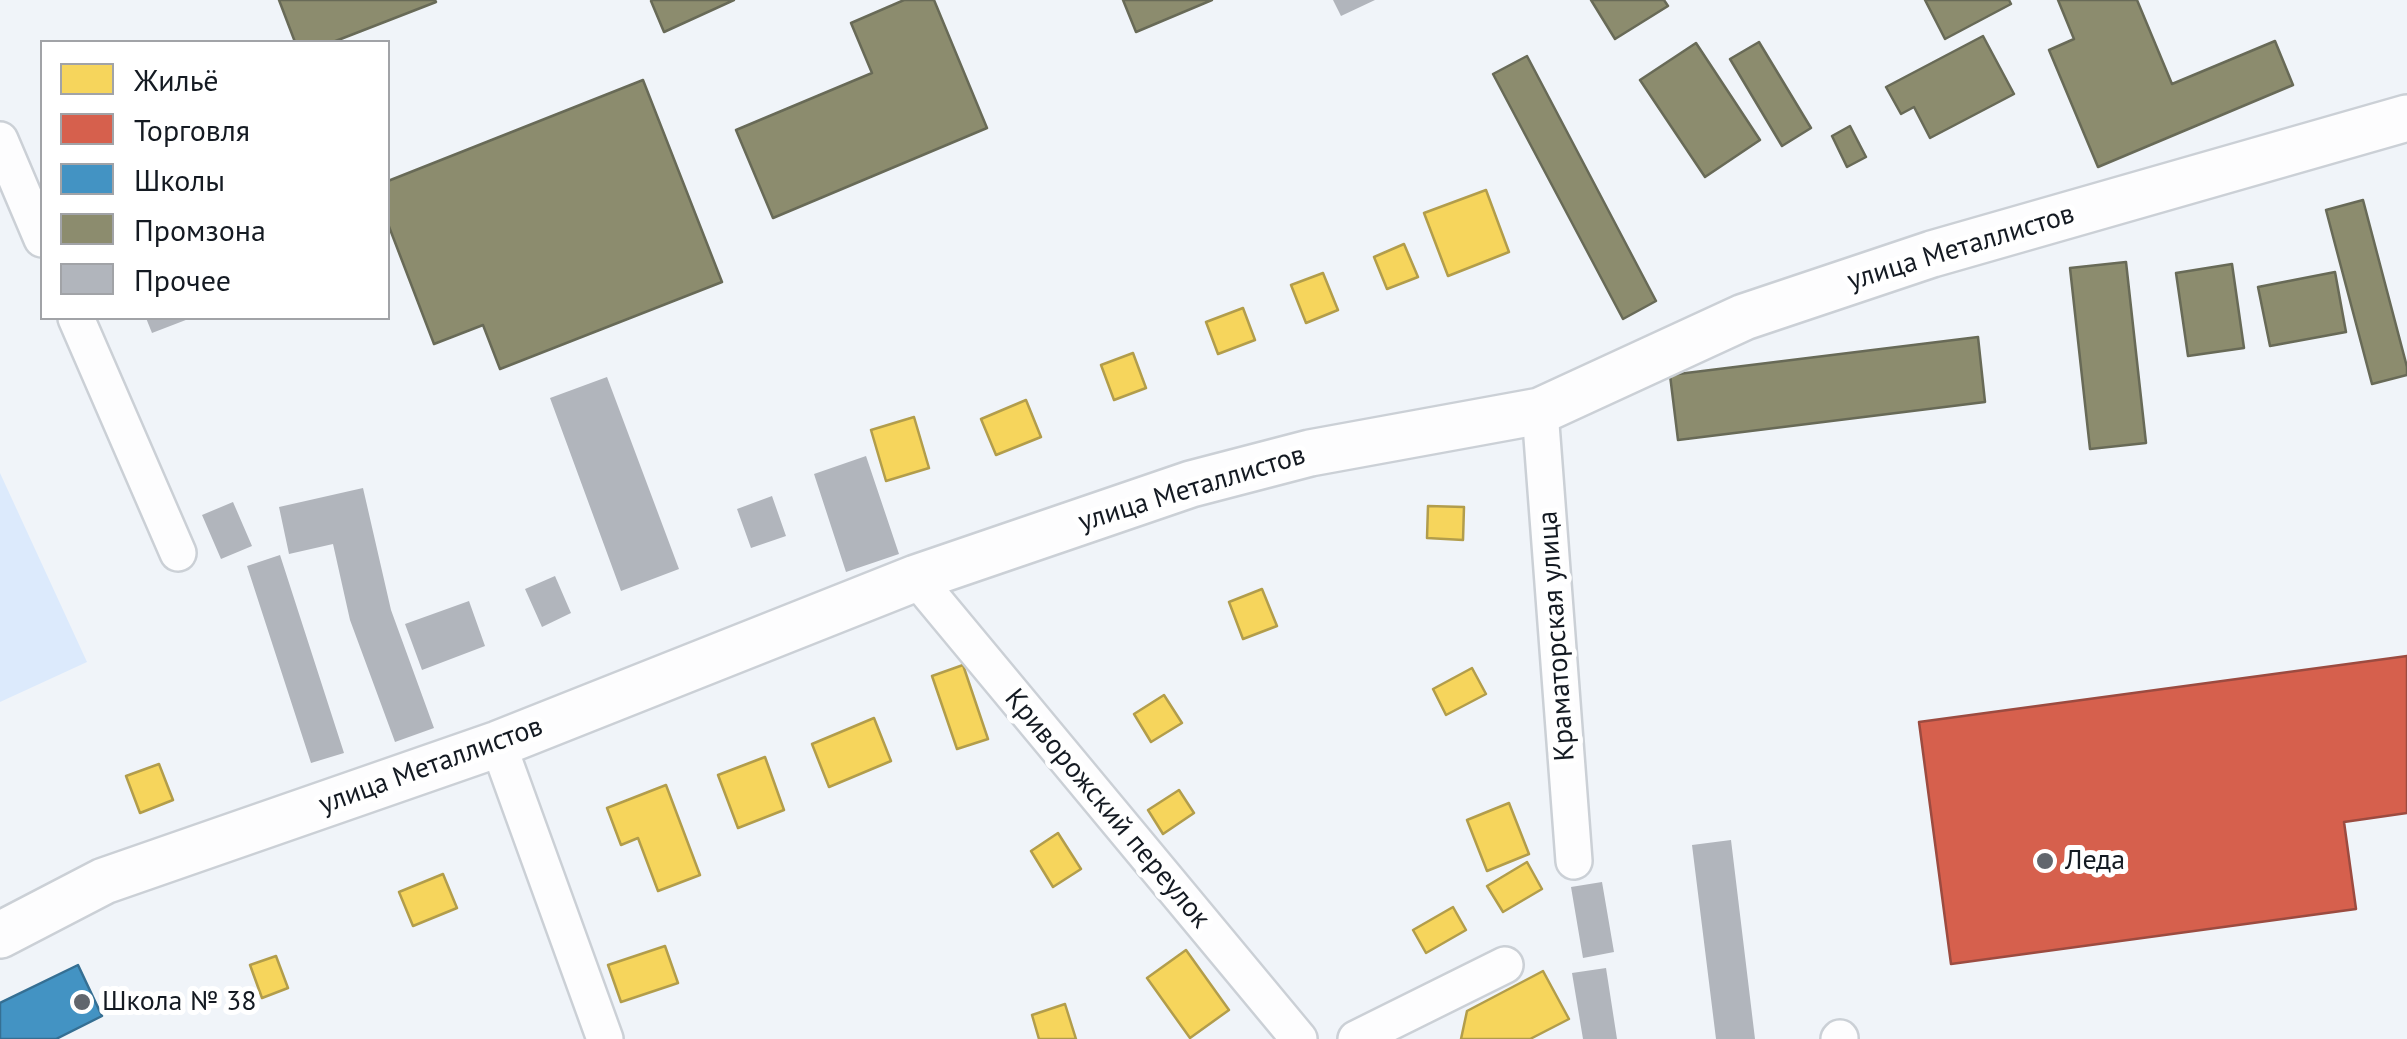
<!DOCTYPE html>
<meta charset="utf-8">
<style>
body{margin:0}
#map{position:relative;width:2407px;height:1039px;overflow:hidden;background:#f0f4f9;font-family:"PT Sans",sans-serif}
canvas{display:block}
.legend{position:absolute;left:40px;top:40px;width:350px;height:280px;box-sizing:border-box;background:#fff;border:2px solid #a1a3a7;margin:0;padding:12px 18px;list-style:none;font-size:30px;color:#141a22}
.legend li{display:flex;align-items:center;gap:20px;height:50px}
.legend b{width:50px;border:2px solid #a1a3a7}
</style>
<div id="map">
<canvas width="2407" height="1039"></canvas>
<ul class="legend">
<li><b style="height:28px;background:#f6d55c"></b>Жильё</li>
<li><b style="height:28px;background:#d6604d"></b>Торговля</li>
<li><b style="height:28px;background:#4393c3"></b>Школы</li>
<li><b style="height:28px;background:#8c8c6e"></b>Промзона</li>
<li><b style="height:28px;background:#b1b5bc"></b>Прочее</li>
</ul>
</div>
<script>
const g = document.querySelector('canvas').getContext('2d');
g.lineJoin = 'round';
function paint(path, color) {
  g.fillStyle = color;
  g.fill(path, 'evenodd');
}
function trace(path, color, width, dash) {
  g.strokeStyle = color;
  g.lineWidth = width;
  g.lineCap = dash ? 'butt' : 'round';
  g.setLineDash(dash || []);
  g.stroke(path);
}
function drawText(font, color, halo, rows, align = 'center') {
  g.font = font + ' "PT Sans",sans-serif';
  g.lineWidth = 10;
  g.setLineDash([]);
  g.textBaseline = 'middle';
  g.strokeStyle = halo;
  g.fillStyle = color;
  for (const [text, x, y, turn = 0] of rows) {
    g.save();
    g.translate(x, y);
    g.rotate((+turn || 0) * Math.PI / 180);
    g.textAlign = isNaN(turn) ? turn : align;
    if (halo) g.strokeText(text, 0, 0);
    g.fillText(text, 0, 0);
    g.restore();
  }
}
paint(new Path2D(`
 M0,473L87,662L0,702Z`), '#dceafc');
const homes = new Path2D(`
 M1486,190L1509,252L1448,276L1424,213Z
 M1404,244L1418,277L1387,289L1374,257Z
 M1323,273L1338,310L1306,323L1291,285Z
 M1243,308L1255,340L1218,354L1206,322Z
 M1133,353L1146,388L1114,400L1101,365Z
 M1026,400L1041,437L996,455L981,419Z
 M914,417L929,468L886,481L871,430Z
 M1428,506L1464,507L1463,540L1427,538Z
 M1262,589L1277,626L1243,639L1229,602Z
 M963,665L988,739L957,749L932,676Z
 M1472,668L1486,694L1446,715L1433,689Z
 M1164,695L1182,723L1151,742L1134,714Z
 M874,718L891,761L829,787L812,744Z
 M765,757L784,810L738,828L718,775Z
 M159,764L173,800L140,813L126,776Z
 M666,785L700,875L658,891L638,838L621,845L607,808Z
 M1179,790L1194,813L1163,834L1148,810Z
 M1509,803L1529,854L1487,871L1467,820Z
 M1058,833L1081,869L1053,887L1031,851Z
 M1527,862L1542,889L1503,912L1487,886Z
 M443,874L457,908L413,926L399,892Z
 M1453,907L1466,930L1426,953L1413,930Z
 M665,946L678,983L621,1002L608,965Z
 M1186,950L1229,1010L1190,1038L1147,978Z
 M276,956L288,988L262,998L250,965Z
 M1543,971L1569,1019L1530,1039H1461L1467,1011Z
 M1065,1004L1076,1039H1039L1032,1015Z`);
paint(homes, '#f6d55c');
trace(homes, '#b29d4b', 2.5);
const shops = new Path2D(`
 M2407,656V813L2344,822L2356,909L1951,964L1919,722Z`);
paint(shops, '#d6604d');
trace(shops, '#9c4b40', 2.5);
const schools = new Path2D(`
 M78,965L102,1016L56,1039H0V1003Z`);
paint(schools, '#4393c3');
trace(schools, '#356f93', 2.5);
const industry = new Path2D(`
 M279,0H435L436,2L333,42H295Z
 M653,0H734L664,32L651,1Z
 M904,0H934L987,128L773,218L736,130L872,73L851,23Z
 M1123,0H1212L1136,32Z
 M1591,0H1664L1668,6L1615,39Z
 M1925,0H2009L2011,4L1945,39Z
 M2058,0H2137L2172,84L2275,41L2293,85L2098,167L2049,50L2074,39Z
 M1983,36L2014,94L1930,138L1914,107L1901,114L1886,87Z
 M1759,42L1811,128L1782,146L1730,59Z
 M1696,43L1760,140L1705,177L1640,80Z
 M1527,56L1656,301L1623,319L1493,74Z
 M643,80L722,282L500,369L483,325L434,344L388,224V181Z
 M1850,126L1866,157L1847,167L1832,136Z
 M2363,200L2407,367V375L2372,384L2326,210Z
 M2126,262L2146,443L2090,449L2070,268Z
 M2232,264L2244,348L2188,356L2176,273Z
 M2335,272L2346,332L2270,346L2258,287Z
 M1978,337L1985,402L1678,440L1670,375Z`);
paint(industry, '#8c8c6e');
trace(industry, '#686a57', 2.5);
paint(new Path2D(`
 M1333,0H1375L1341,16Z
 M146,318H191L152,333Z
 M607,377L679,569L621,591L550,398Z
 M866,456L899,554L846,572L814,474Z
 M363,488L391,610L434,728L395,742L350,620L333,544L289,554L279,507Z
 M772,496L786,536L751,548L737,509Z
 M233,502L252,546L221,559L202,515Z
 M280,555L344,753L311,763L247,566Z
 M555,576L571,613L542,627L525,589Z
 M469,601L485,646L422,670L405,624Z
 M1731,840L1755,1039H1716L1692,845Z
 M1602,882L1614,952L1583,958L1571,887Z
 M1606,968L1617,1039H1583L1572,973Z`), '#b1b5bc');
const minor = new Path2D(`
 M0,140L42,239
 M76,318L178,553
 M1540,411L1574,861
 M916,578L1299,1039
 M498,744L605,1039
 M1356,1039L1505,965
 M1839,1039L1840,1038`);
const tertiary = new Path2D(`
 M0,935L104,881L498,744L916,578L1191,484L1310,453L1540,411L1744,317L1932,254L2407,118`);
trace(minor, '#cbd0d6', 40);
trace(tertiary, '#cbd0d6', 50);
trace(minor, '#fdfdfe', 35);
trace(tertiary, '#fdfdfe', 45);
for (const [x, y, r, color] of [
 [2045,861,10,"#61666d"],
 [82,1002,10,"#61666d"]
]) {
  const dot = new Path2D();
  dot.arc(x, y, r, 0, 2 * Math.PI);
  g.fillStyle = color;
  g.fill(dot);
  trace(dot, '#fff', 4);
}
drawText('28px', '#141a22', '#fff', [
 ["улица Металлистов",1961,248,-17],
 ["улица Металлистов",1192,489,-17],
 ["Краматорская улица",1557,636,-94],
 ["улица Металлистов",431,766,-20],
 ["Криворожский переулок",1107,809,50]
]);
drawText('28px', '#141a22', '#fff', [
 ["Леда",2065,861],
 ["Школа № 38",102,1002]
], 'left');
</script>
